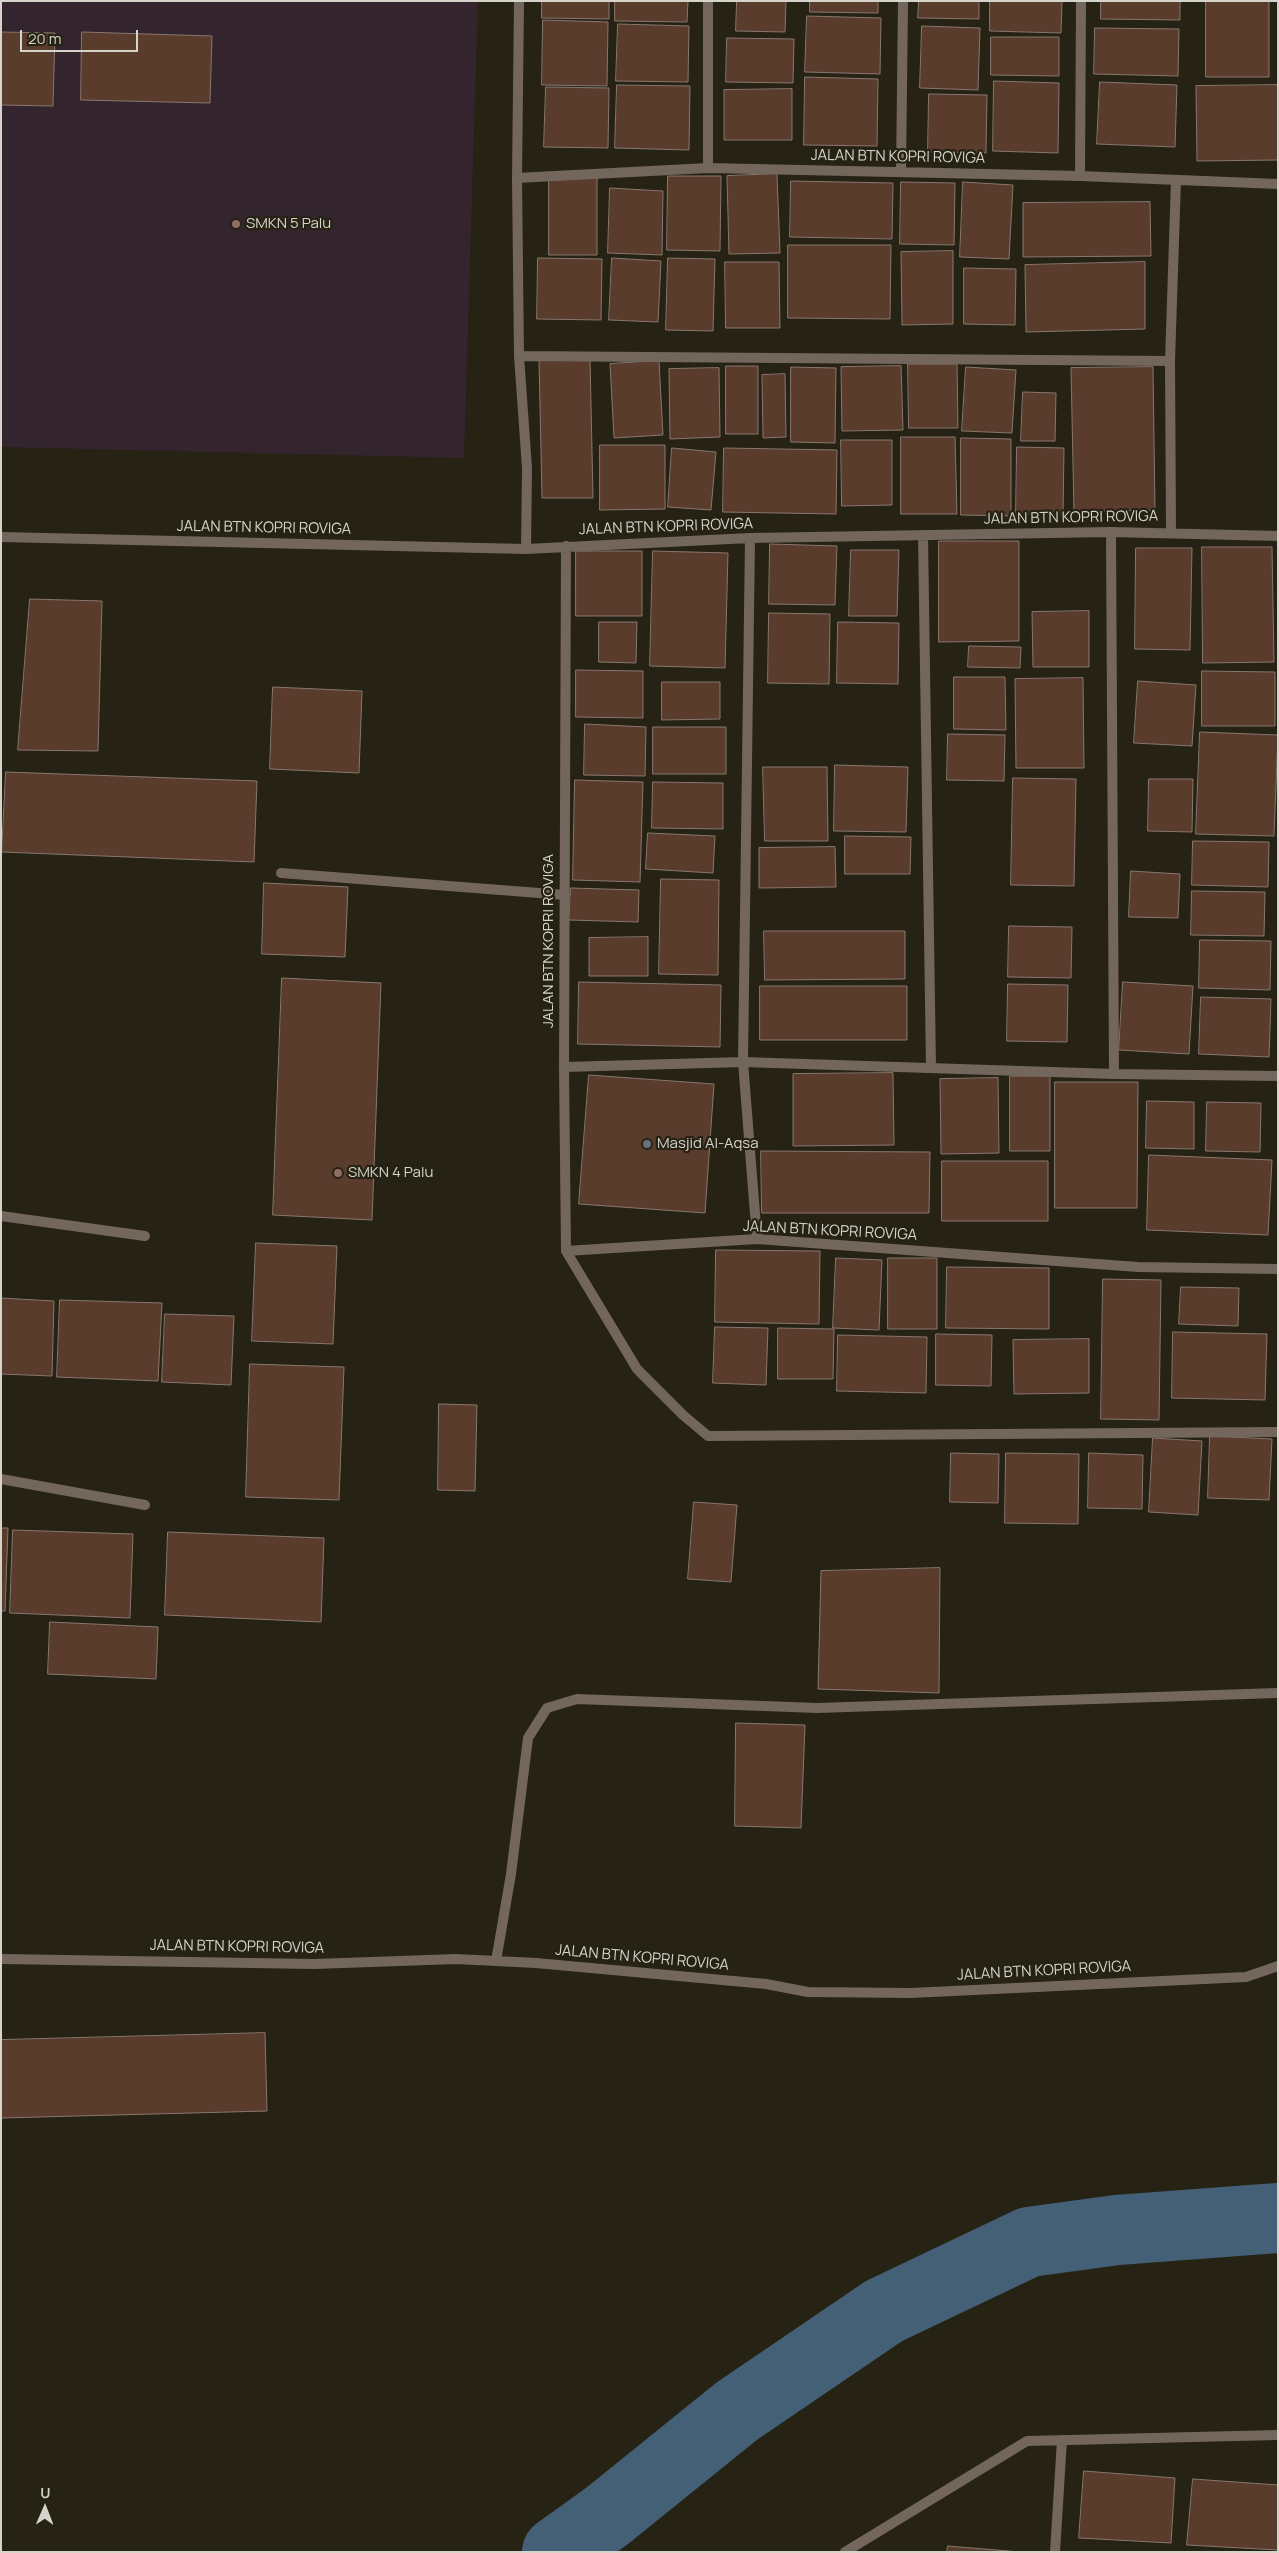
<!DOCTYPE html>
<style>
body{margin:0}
#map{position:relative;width:1279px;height:2553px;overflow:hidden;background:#262214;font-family:Manrope,sans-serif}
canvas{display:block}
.frame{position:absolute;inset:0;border:2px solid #d5d3ca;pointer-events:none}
.north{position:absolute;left:20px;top:2483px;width:50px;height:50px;-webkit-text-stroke:4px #262214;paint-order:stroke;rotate:1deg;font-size:14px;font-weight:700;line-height:20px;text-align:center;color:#d5d3ca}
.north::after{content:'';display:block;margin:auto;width:18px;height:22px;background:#d5d3ca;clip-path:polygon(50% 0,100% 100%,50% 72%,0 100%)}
.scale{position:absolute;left:20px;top:30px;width:118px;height:22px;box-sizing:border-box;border:2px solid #d5d3ca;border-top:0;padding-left:6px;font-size:15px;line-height:18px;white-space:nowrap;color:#d5d3ca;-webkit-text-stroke:4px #262214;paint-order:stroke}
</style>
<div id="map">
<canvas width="1279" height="2553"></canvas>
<div class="frame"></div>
<div class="north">U</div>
<div class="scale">20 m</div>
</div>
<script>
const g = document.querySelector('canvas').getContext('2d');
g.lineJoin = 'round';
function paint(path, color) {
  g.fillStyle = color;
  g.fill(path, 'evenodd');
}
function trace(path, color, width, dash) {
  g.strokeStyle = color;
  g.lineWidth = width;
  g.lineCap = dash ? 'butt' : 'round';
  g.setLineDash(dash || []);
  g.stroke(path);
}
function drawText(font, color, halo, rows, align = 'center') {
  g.font = font + ' Manrope,sans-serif';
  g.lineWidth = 4.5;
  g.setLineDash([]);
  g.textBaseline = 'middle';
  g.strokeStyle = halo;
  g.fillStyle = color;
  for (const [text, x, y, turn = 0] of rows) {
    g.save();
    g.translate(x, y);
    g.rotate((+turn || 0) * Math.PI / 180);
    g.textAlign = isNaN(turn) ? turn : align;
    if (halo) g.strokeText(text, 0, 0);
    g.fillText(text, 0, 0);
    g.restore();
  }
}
paint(new Path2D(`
 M1,1H478L464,458L1,447Z`), '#34242e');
trace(new Path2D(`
 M557,2552L607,2516L737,2411L884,2311L1029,2242L1117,2230L1278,2218`), '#446076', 70);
const building = new Path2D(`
 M542,1H609V19L542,18Z
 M615,1H688L687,22L615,21Z
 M737,1H786L785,32L736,31Z
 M810,1H878V13L810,12Z
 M919,1H979V19L918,18Z
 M990,1H1062L1061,33L990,31Z
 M1101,1H1180V20L1101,19Z
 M1206,1H1269V77H1206Z
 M807,16L881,18L880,74L805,72Z
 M543,20L608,22L607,86L542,85Z
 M618,24L689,26L688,82L616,81Z
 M922,26L980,28L978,90L920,88Z
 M1095,28L1179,29L1178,76L1094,74Z
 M1,32L55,33L53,106L1,105Z
 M82,32L212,36L210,103L81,100Z
 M991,37H1059V76L991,75Z
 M727,38L794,39L793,83L726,82Z
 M805,77L878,79L877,146L804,145Z
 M994,81L1059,83L1058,153L993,151Z
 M1100,82L1177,85L1175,147L1097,144Z
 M617,85L690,86L689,150L615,148Z
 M1278,85V160L1197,161L1196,86Z
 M546,87L609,88L608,148L544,147Z
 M792,89V140H724V90Z
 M929,94L987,95L986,153L928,152Z
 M777,174L780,253L729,254L727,176Z
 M668,176H721L720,251L667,250Z
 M549,178H597V255H549Z
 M791,181L893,183L892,239L790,237Z
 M901,182L955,183L954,245L900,244Z
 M963,182L1013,185L1009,259L960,257Z
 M610,188L663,191L662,255L608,253Z
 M1150,202L1151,256L1023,257V203Z
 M788,245H891L890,319L788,318Z
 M953,251V324L902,325L901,252Z
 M538,258L602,259L601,320L537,319Z
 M612,258L661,261L658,322L609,320Z
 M668,258L715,259L713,331L666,330Z
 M725,262H779L780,328H726Z
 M1145,262V329L1026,332L1025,265Z
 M964,268L1016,269L1015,325L964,324Z
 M590,358L593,498H542L539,359Z
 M659,361L663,435L614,438L610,364Z
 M908,364H957L958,428H909Z
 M726,366H758V434H726Z
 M901,366L903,430L842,431L841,367Z
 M791,367L836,368L835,443L791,442Z
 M966,367L1016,370L1012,433L962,431Z
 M1153,367L1155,510L1074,512L1071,368Z
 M719,368L720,437L670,439L669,369Z
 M785,374L786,437L763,438L762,375Z
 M1023,392L1056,393L1055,441H1021Z
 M901,437H955L957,514H901Z
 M961,438L1011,439V516L961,515Z
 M841,440H892V505L842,506Z
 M600,445H665V509L600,510Z
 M1017,447L1064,448L1063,515L1016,514Z
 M672,448L716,452L711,510L668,507Z
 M724,448L837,450L836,514L723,512Z
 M939,541H1019V641L939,642Z
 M770,544L837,546L835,605L769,604Z
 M1202,547H1272L1274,662L1203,663Z
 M1136,548H1192L1190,650L1135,649Z
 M851,550H899L897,616H849Z
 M576,551H642V616H576Z
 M653,551L728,553L725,668L650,666Z
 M30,599L102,601L98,751L18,750Z
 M1089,611V667H1033L1032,612Z
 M769,613L830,614L829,684L768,683Z
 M599,622H637L636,663L599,662Z
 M838,622L899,623L898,684L837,683Z
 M969,646L1021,647L1020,668L968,667Z
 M576,670L643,671V718L576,717Z
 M1202,671L1275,672V726H1202Z
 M954,677H1005L1006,730L954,729Z
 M1083,678L1084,768H1016L1015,679Z
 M1138,681L1196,685L1192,746L1134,743Z
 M662,682H720V719L662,720Z
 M273,687L362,691L359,773L270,769Z
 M585,724L646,727L645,776L584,775Z
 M653,727H726V774H653Z
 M1200,732L1278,735L1274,836L1196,834Z
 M948,734L1005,735L1004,781L947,780Z
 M835,765L908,767L906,832L834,831Z
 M763,767H827L828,841H765Z
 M6,772L257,781L254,862L2,852Z
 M1013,778L1076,779L1074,886L1011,885Z
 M1149,779H1193L1192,832L1148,831Z
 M575,780L643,782L640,882L573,880Z
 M653,782L723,783V829L652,828Z
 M648,833L715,836L713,873L646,869Z
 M845,836L911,837L910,874H845Z
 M1193,841L1269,842L1268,887L1192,885Z
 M835,847L836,887L759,888V848Z
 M1131,871L1180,874L1178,918L1129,917Z
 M661,879L719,880L718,975L659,974Z
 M264,883L348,887L345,957L262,954Z
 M571,888L639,890L638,922L569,920Z
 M1192,891L1265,892L1264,936L1191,935Z
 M1009,926L1072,927L1071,978L1008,977Z
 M764,931H905V979L765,980Z
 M648,937V976H589V938Z
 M1200,940L1271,941L1270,990L1199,988Z
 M282,978L381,983L372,1220L273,1215Z
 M579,982L721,985L720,1047L578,1044Z
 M1123,982L1193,986L1189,1054L1119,1050Z
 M1008,984L1068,985L1067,1042L1007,1041Z
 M760,986H907V1040H760Z
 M1201,997L1271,999L1269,1057L1199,1054Z
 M893,1073L894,1145L793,1146V1074Z
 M589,1075L714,1084L705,1213L579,1204Z
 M1010,1076H1050V1151H1010Z
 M998,1078L999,1153L941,1154L940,1079Z
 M1055,1082H1138L1137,1208H1055Z
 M1147,1101L1194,1102V1149L1146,1148Z
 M1207,1102L1261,1103L1260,1152L1206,1151Z
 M761,1151L930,1152L929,1213H762Z
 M1149,1155L1272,1160L1268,1235L1147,1230Z
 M942,1161H1048V1221H942Z
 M256,1243L337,1246L333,1344L252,1341Z
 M716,1250L820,1251L819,1324L715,1322Z
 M836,1258L882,1260L879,1330L833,1328Z
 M888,1258H937V1329H888Z
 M947,1267L1049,1268V1329L946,1328Z
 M1103,1279L1161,1280L1159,1420L1101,1419Z
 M1181,1287L1239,1288L1238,1326L1179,1324Z
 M1,1298L54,1301L52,1376L1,1374Z
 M60,1300L162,1303L158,1381L57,1377Z
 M165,1314L234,1316L231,1385L162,1382Z
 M715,1327L768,1328L766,1385L713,1383Z
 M778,1328L834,1329L833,1379H778Z
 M1173,1332L1267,1334L1265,1400L1172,1398Z
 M936,1334L992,1335L991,1386L936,1385Z
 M838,1335L927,1337L926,1393L837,1391Z
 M1089,1339V1393L1014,1394L1013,1340Z
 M250,1364L344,1367L339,1500L246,1497Z
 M439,1404L477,1405L475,1491L438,1490Z
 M1210,1436L1272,1439L1269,1500L1208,1498Z
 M1153,1438L1202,1441L1198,1515L1149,1512Z
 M951,1453L999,1454L998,1503L950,1502Z
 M1006,1453L1079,1454L1078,1524L1005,1523Z
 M1089,1453L1143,1455L1142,1509L1088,1508Z
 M694,1502L737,1505L731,1582L688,1579Z
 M1,1528H8L5,1611H1Z
 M13,1530L133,1534L130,1618L10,1613Z
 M168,1532L324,1538L321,1622L165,1615Z
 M940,1568L939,1693L818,1689L821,1571Z
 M50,1622L158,1627L156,1679L48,1674Z
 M736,1723L805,1725L801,1828L735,1826Z
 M265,2033L267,2111L1,2118V2040Z
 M1084,2471L1175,2478L1171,2543L1079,2538Z
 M1193,2479L1278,2485V2550L1187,2545Z
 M948,2546L1020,2552H947Z`);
paint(building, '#5a3c2d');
trace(building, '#88776f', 1);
trace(new Path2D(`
 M281,873L565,895
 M1,1216L145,1236
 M1,1479L145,1505`), '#73675d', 10);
trace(new Path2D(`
 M519,1L517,178L519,356L527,468L526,549
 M708,168V1
 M901,172L903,1
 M1080,176L1081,1
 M517,178L708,168L1080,176L1278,184
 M519,356L1170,361
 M1111,532L1114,1074
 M1171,532L1170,361L1176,180
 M923,535L931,1068
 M1,537L526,549L750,538L1111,532L1278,536
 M750,538L743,1062L757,1239
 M566,546L564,1067L566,1251L757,1239L1138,1267L1278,1269
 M564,1067L743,1062L1114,1074L1278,1076
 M566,1251L637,1369L683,1415L708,1436L1278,1432
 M1,1959L314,1964L456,1959L536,1963L766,1984L808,1992L911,1993L1246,1977L1278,1966
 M496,1961L511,1874L528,1738L547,1708L577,1699L817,1708L1278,1693
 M845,2552L1027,2441L1278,2435
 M1055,2552L1062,2440`), '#73675d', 10);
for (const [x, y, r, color] of [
 [236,224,5,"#8d6e63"],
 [647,1144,5,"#6b7280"],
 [338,1173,5,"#8d6e63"]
]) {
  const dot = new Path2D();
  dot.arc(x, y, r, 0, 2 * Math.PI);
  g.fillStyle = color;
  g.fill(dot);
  trace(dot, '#262214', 2);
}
drawText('15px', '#d5d3ca', '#262214', [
 ["JALAN BTN KOPRI ROVIGA",898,157,1],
 ["JALAN BTN KOPRI ROVIGA",1071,518,-1],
 ["JALAN BTN KOPRI ROVIGA",666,527,-2],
 ["JALAN BTN KOPRI ROVIGA",264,528,1],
 ["JALAN BTN KOPRI ROVIGA",549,941,-90],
 ["JALAN BTN KOPRI ROVIGA",830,1231,3],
 ["JALAN BTN KOPRI ROVIGA",237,1947,1],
 ["JALAN BTN KOPRI ROVIGA",642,1958,5],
 ["JALAN BTN KOPRI ROVIGA",1044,1971,-3]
]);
drawText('15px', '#d5d3ca', '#262214', [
 ["SMKN 5 Palu",246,224],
 ["Masjid Al-Aqsa",657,1144],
 ["SMKN 4 Palu",348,1173]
], 'left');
</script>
